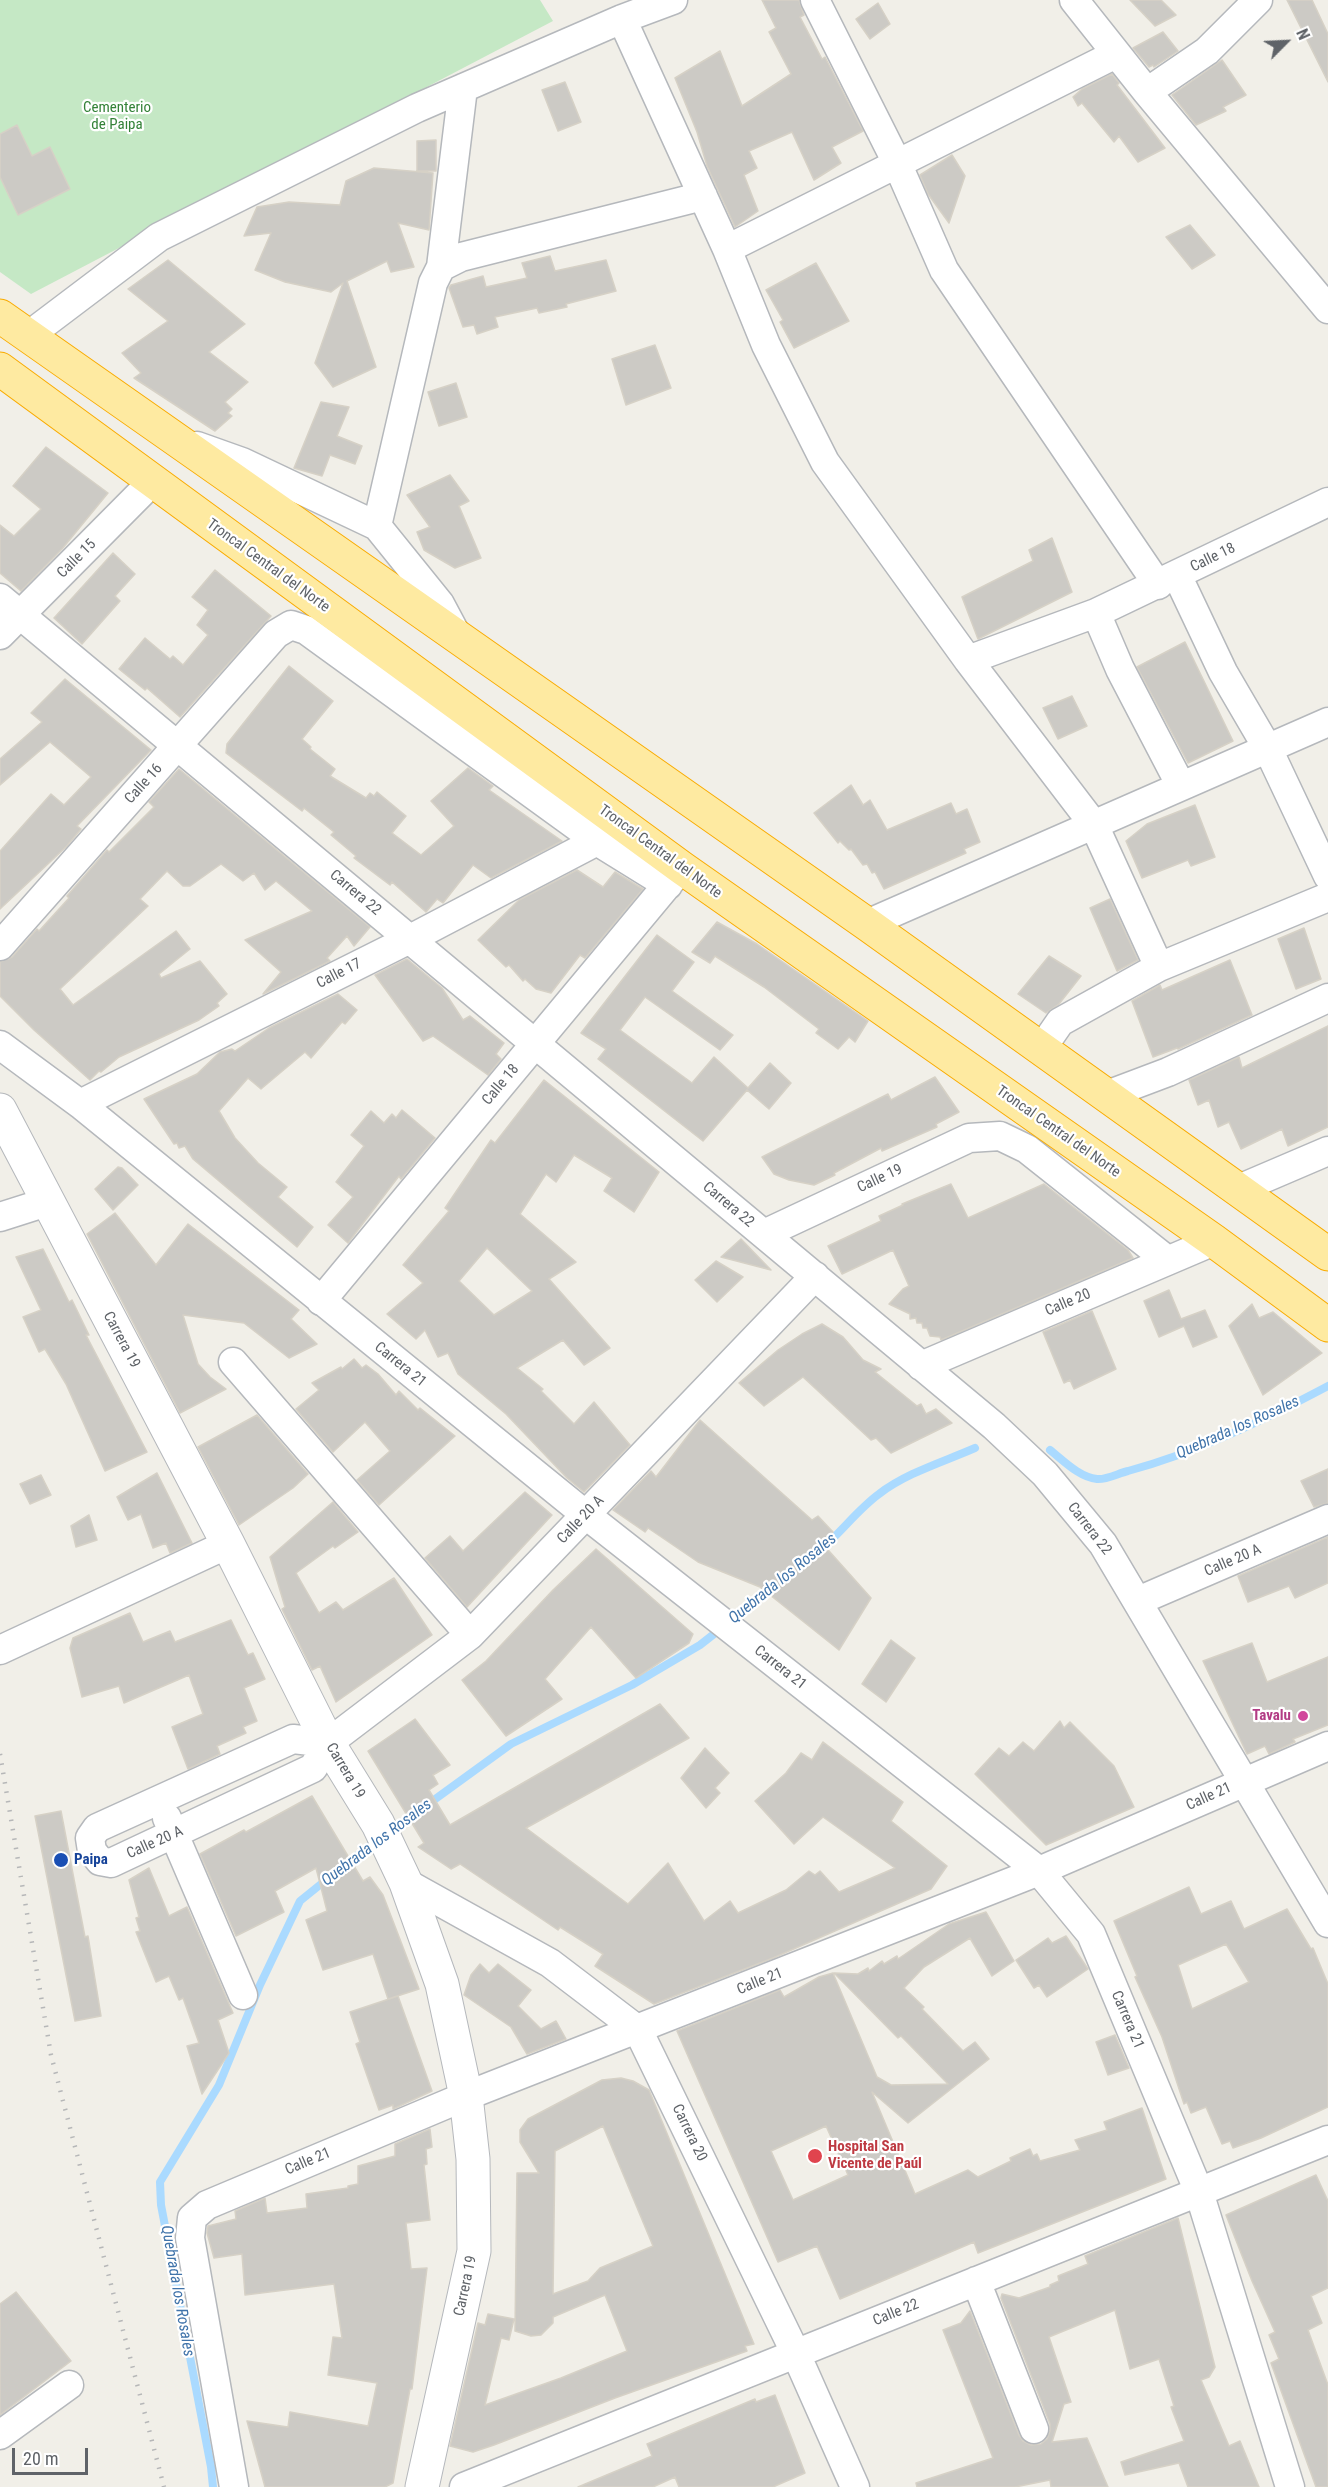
<!DOCTYPE html>
<meta charset="utf-8">
<style>
body{margin:0}
#map{position:relative;width:1328px;height:2487px;overflow:hidden;background:#f1efe8;font-family:"Roboto Condensed",sans-serif}
canvas{display:block}
.north{position:absolute;left:1256px;top:12px;width:60px;height:60px;-webkit-text-stroke:4px #fff;paint-order:stroke;rotate:66deg;font-size:16px;font-weight:700;line-height:24px;text-align:center;color:#5f6368}
.north::after{content:'';display:block;margin:auto;width:21px;height:27px;background:#5f6368;clip-path:polygon(50% 0,100% 100%,50% 72%,0 100%)}
.scale{position:absolute;left:12px;top:2448px;width:76px;height:27px;box-sizing:border-box;border:3px solid #5f6368;border-top:0;padding-left:8px;font-size:18px;line-height:21px;white-space:nowrap;color:#5f6368;-webkit-text-stroke:4px #fff;paint-order:stroke}
</style>
<div id="map">
<canvas width="1328" height="2487"></canvas>
<div class="north">N</div>
<div class="scale">20 m</div>
</div>
<script>
const g = document.querySelector('canvas').getContext('2d');
g.lineJoin = 'round';
function paint(path, color) {
  g.fillStyle = color;
  g.fill(path, 'evenodd');
}
function trace(path, color, width, dash) {
  g.strokeStyle = color;
  g.lineWidth = width;
  g.lineCap = dash ? 'butt' : 'round';
  g.setLineDash(dash || []);
  g.stroke(path);
}
function drawText(font, color, halo, rows, align = 'center') {
  g.font = font + ' "Roboto Condensed",sans-serif';
  g.lineWidth = 4.5;
  g.setLineDash([]);
  g.textBaseline = 'middle';
  g.strokeStyle = halo;
  g.fillStyle = color;
  for (const [text, x, y, turn = 0] of rows) {
    g.save();
    g.translate(x, y);
    g.rotate((+turn || 0) * Math.PI / 180);
    g.textAlign = isNaN(turn) ? turn : align;
    if (halo) g.strokeText(text, 0, 0);
    g.fillText(text, 0, 0);
    g.restore();
  }
}
paint(new Path2D(`
 M0,0H540L553,21L31,294L0,272Z`), '#c5e8c5');
trace(new Path2D(`
 M1050,1450C1064,1461 1079,1477 1097,1479C1106,1480 1119,1473 1128,1471C1198,1452 1264,1420 1328,1386
 M819,1551C840,1534 857,1510 879,1494C906,1473 943,1462 975,1448
 M427,1805L511,1744L632,1685L700,1645L774,1587
 M391,1831L415,1813
 M343,1867L376,1841
 M213,2487L211,2467L161,2205L160,2182L219,2085L260,1985L300,1901L326,1880`), '#aadaff', 8);
const building = new Path2D(`
 M762,0H799L804,15L800,17L822,59L825,57L863,131L832,147L841,163L814,180L792,132L749,151L757,168L744,175L758,211L735,227L707,166L697,132L675,78L720,51L742,106L791,74L769,32L776,28Z
 M1130,0H1161L1176,15L1155,26Z
 M1287,0H1312L1328,34V82Z
 M878,3L890,24L870,39L856,19Z
 M1163,32L1178,51L1154,67L1153,65L1149,67L1133,48Z
 M1222,60L1246,95L1223,107L1226,111L1196,125L1172,95Z
 M1112,74L1119,83L1117,85L1165,148L1138,162L1119,136L1114,142L1082,103L1078,106L1073,97L1082,89Z
 M565,82L581,122L558,131L542,90Z
 M17,125L32,156L50,147L70,189L18,215L0,177V134Z
 M436,140V171H417V141Z
 M952,155L965,176L949,223L928,194L920,175Z
 M374,168L433,173L429,230L398,223L414,267L391,272L387,261L347,281L376,367L333,387L315,363L343,283L331,292L285,282L255,270L271,233L244,236L257,207L289,202L340,205L346,181Z
 M1190,225L1215,255L1192,269L1166,237Z
 M550,256L555,271L606,260L616,291L566,304L567,307L539,313L537,308L495,317L498,327L477,334L474,325L463,327L449,288L451,285L483,276L486,287L527,278L522,263Z
 M168,260L245,324L209,352L248,382L225,402L232,409L228,413L232,416L215,431L134,378L141,373L122,353L168,321L128,289Z
 M816,263L849,321L794,348L780,322L783,320L766,290Z
 M655,345L671,388L626,405L612,359Z
 M456,383L467,417L439,426L428,392Z
 M321,402L349,407L337,436L362,446L355,464L330,455L322,476L294,468Z
 M46,447L108,493L62,549L21,591L0,573V525L14,536L41,509L13,486Z
 M450,475L469,501L459,506L481,558L455,568L424,550L417,532L430,527L407,495Z
 M1052,538L1072,592L978,639L962,597L1033,561L1029,550Z
 M113,553L135,574L115,596L120,601L82,644L54,618Z
 M215,570L271,616L180,717L147,688L145,690L119,669L145,638L170,659L173,656L183,665L208,635L197,625L208,610L192,597Z
 M1185,642L1233,741L1188,763L1137,667Z
 M289,666L333,701L302,739L311,747L310,749L335,769L330,776L366,798L370,793L374,796L377,792L406,816L392,833L421,855L454,826L431,801L468,768L493,786L489,790L562,841L491,878L473,865L443,903L437,899L426,912L392,882L390,885L354,858L356,856L331,835L334,832L304,808L302,811L226,753L227,744Z
 M65,679L151,750L77,826L81,829L66,847L0,909V851L51,794L64,805L91,777L50,742L0,785V759L42,722L31,713Z
 M1072,696L1087,726L1058,739L1043,708Z
 M179,769L370,927L354,946L347,936L327,958L330,961L263,994L281,972L245,940L312,911L276,881L265,890L254,873L243,881L221,864L190,886H183L167,871L140,899L148,906L60,989L73,1005L176,931L190,949L159,974L161,978L200,961L227,994L217,1003L219,1006L199,1020L119,1057L101,1072L99,1071L90,1080L34,1030L0,996V962L12,957L37,929L39,931L69,898L67,896L107,850L109,852L154,807L149,802Z
 M851,785L863,805L870,800L887,830L951,803L956,814L967,809L980,842L964,849L966,853L884,889L875,872L872,873L867,864L863,865L851,849L849,850L840,841L838,843L814,813Z
 M1195,805L1215,857L1191,866L1188,860L1142,878L1126,841L1147,824Z
 M577,870L603,887L615,872L643,889L585,958L580,955L551,993L536,989L525,979L523,981L509,965L506,967L478,940L519,900Z
 M1110,899L1138,960L1117,971L1090,908Z
 M717,922L757,944L868,1021L855,1042L849,1037L838,1049L816,1033L819,1029L764,987L715,956L710,963L692,952Z
 M1304,928L1321,979L1296,989L1278,939Z
 M657,935L694,962L672,991L733,1035L720,1050L645,997L620,1030L692,1083L714,1057L748,1088L770,1063L791,1083L769,1109L747,1090L703,1141L598,1059L606,1049L581,1033Z
 M1049,956L1081,976L1059,1004L1046,1013L1018,994Z
 M407,959L442,988L463,1020L470,1016L504,1043L496,1054L501,1059L488,1075L433,1036L423,1041L375,975Z
 M1230,960L1252,1015L1178,1049L1177,1048L1153,1057L1132,1001L1160,985L1162,990Z
 M338,994L357,1010L345,1024L342,1022L311,1058L305,1052L261,1089L248,1078L219,1111L235,1138L258,1163L287,1187L278,1197L313,1227L297,1247L193,1159L185,1146L179,1148L177,1143L174,1144L144,1099L197,1074L220,1052L232,1049L235,1051L269,1028Z
 M1328,1026V1127L1288,1146L1282,1129L1241,1149L1229,1122L1218,1127L1209,1100L1198,1105L1189,1080L1239,1057L1242,1068Z
 M935,1077L959,1112L936,1124L937,1127L882,1151L881,1148L834,1173L835,1175L814,1185L789,1180L774,1174L762,1157L888,1094L891,1100Z
 M544,1080L659,1172L634,1212L604,1191L612,1178L574,1155L556,1182L546,1174L520,1214L576,1262L549,1279L610,1348L584,1365L563,1340L517,1368L543,1389L541,1391L574,1424L594,1402L630,1445L584,1492L567,1478L506,1414L458,1374L448,1353L438,1357L425,1330L416,1339L387,1314L423,1283L403,1265L449,1211L445,1208L491,1140L495,1143ZM487,1248L532,1291L494,1315L459,1281Z
 M402,1110L435,1138L401,1179L399,1176L348,1243L328,1225L353,1197L336,1182L364,1146L351,1135L371,1111L384,1123L392,1114L396,1118Z
 M118,1167L122,1168L138,1185L113,1210L95,1189Z
 M951,1184L968,1218L1044,1184L1128,1250L1133,1258L941,1340L940,1337L930,1336L927,1328H923L922,1323H917L916,1318L910,1319V1314L889,1304L903,1289L909,1286L893,1250L842,1274L828,1246L881,1221L879,1216L903,1205L902,1204Z
 M115,1213L156,1265L188,1224L299,1310L291,1319L317,1344L289,1358L244,1323L183,1315L198,1364L210,1377L226,1389L180,1413L87,1234Z
 M741,1239L771,1270L721,1257Z
 M43,1249L69,1302L72,1300L89,1335H86L147,1452L105,1471L66,1384L45,1349L39,1352L23,1317L41,1310L16,1257Z
 M716,1261L743,1277L717,1302L695,1280Z
 M1169,1290L1181,1319L1205,1310L1217,1337L1193,1347L1184,1326L1159,1337L1144,1301Z
 M1252,1304L1259,1318L1273,1312L1322,1353L1263,1395L1229,1326Z
 M1092,1311L1116,1369L1074,1389L1070,1380L1064,1383L1043,1332Z
 M822,1324L843,1337L863,1360L881,1369L875,1372L917,1406L921,1404L926,1414L936,1409L952,1423L891,1453L876,1438L871,1440L803,1377L764,1406L739,1383L778,1350L802,1334Z
 M354,1359L362,1368L366,1365L378,1374L396,1395L399,1391L418,1410L420,1408L455,1436L379,1505L357,1480L390,1451L365,1422L333,1452L296,1409L319,1390L312,1383L341,1367L342,1369Z
 M257,1415L308,1474L293,1488L239,1525L198,1447Z
 M700,1420L812,1520L818,1516L833,1532L821,1542L871,1598L839,1650L760,1587L698,1562L648,1528L645,1532L613,1510L651,1471L656,1477Z
 M1328,1469V1503L1314,1507L1301,1481Z
 M157,1473L192,1543L170,1553L166,1543L153,1548L141,1514L128,1520L117,1497Z
 M41,1475L51,1495L30,1504L20,1484Z
 M525,1492L552,1515L467,1607L425,1558L450,1536L463,1551Z
 M333,1502L358,1532L335,1548L333,1546L296,1573L319,1613L336,1602L343,1610L394,1578L432,1635L336,1702L320,1666L312,1670L282,1609L285,1607L270,1557Z
 M89,1515L97,1540L76,1547L71,1526Z
 M1328,1537V1583L1295,1598L1289,1586L1248,1602L1238,1576Z
 M596,1549L693,1634L689,1643L636,1678L591,1627L545,1679L562,1699L506,1736L462,1680L486,1661L553,1590Z
 M130,1613L143,1642L170,1631L175,1642L231,1620L248,1655L253,1653L265,1679L244,1688L257,1721L243,1727L246,1733L217,1746L220,1754L188,1769L172,1727L203,1714L189,1675L124,1703L119,1686L82,1697L70,1648L73,1638Z
 M891,1640L915,1658L886,1702L862,1684Z
 M1252,1643L1267,1682L1328,1657V1725L1293,1739L1295,1742L1269,1754L1265,1746L1247,1754L1203,1661Z
 M660,1704L689,1738L526,1828L628,1904L668,1863L704,1921L730,1901L738,1913L786,1890L809,1871L815,1875L820,1871L839,1892L895,1868L823,1817L794,1844L755,1801L786,1773L801,1753L812,1760L823,1742L903,1802L891,1821L947,1866L931,1889L773,1958L654,2004L595,1966L603,1954L560,1927L558,1930L460,1864L451,1869L418,1847L424,1843L368,1751L415,1719L450,1765L433,1775L438,1784L429,1790L450,1825Z
 M1060,1721L1064,1728L1070,1722L1114,1766L1134,1807L1046,1845L975,1774L999,1748L1009,1756L1023,1742L1034,1751Z
 M705,1748L729,1773L715,1788L720,1793L706,1808L681,1778Z
 M312,1796L363,1881L370,1877L383,1895L419,1989L388,1999L373,1954L323,1970L306,1920L327,1911L316,1868L275,1891L284,1912L236,1936L200,1854L244,1830L246,1832Z
 M61,1811L85,1937L88,1936L101,2016L75,2021L35,1816Z
 M149,1868L169,1916L187,1907L233,2013L218,2020L229,2053L202,2094L187,2046L199,2043L183,1998L179,2000L169,1976L156,1982L136,1932L140,1931L136,1918L139,1917L129,1880Z
 M1189,1887L1201,1914L1231,1901L1244,1929L1287,1909L1311,1949L1313,1948L1328,1984V2107L1261,2138L1233,2148L1230,2141L1222,2144L1206,2107L1191,2113L1187,2102L1184,2104L1162,2037L1135,1977L1137,1976L1114,1921ZM1226,1944L1249,1982L1192,2009L1178,1965Z
 M986,1912L1014,1961L992,1976L970,1938L924,1967L904,1988L924,2007L922,2009L963,2051L975,2042L989,2059L908,2123L872,2092L915,2194L968,2170L978,2177L1011,2161L1010,2158L1030,2149L1033,2156L1037,2154L1040,2161L1080,2150L1075,2140L1107,2130L1104,2122L1142,2108L1166,2179L978,2253L974,2242L840,2299L817,2246L778,2262L677,2031L780,1990L784,1997L819,1977L833,1973L877,2077L891,2085L948,2084L901,2036L898,2038L834,1973L858,1974L868,1968L869,1971L882,1961L884,1964L897,1956L898,1959L949,1924ZM826,2126L848,2175L793,2200L771,2151Z
 M1066,1936L1088,1969L1047,1997L1039,1985L1034,1988L1016,1960L1048,1938L1052,1943Z
 M480,1964L489,1973L498,1964L531,1990L518,2006L541,2029L556,2021L566,2039L527,2054L511,2027L464,1995L471,1975Z
 M398,1996L432,2091L393,2109V2105L379,2110L356,2044L360,2042L350,2012Z
 M1115,2035L1129,2068L1108,2075L1096,2042Z
 M621,2078L633,2081L649,2090L754,2344L745,2346L747,2351L615,2398L494,2445L473,2452L450,2446L478,2323L485,2325L488,2314L514,2319L509,2340L501,2338L485,2405L561,2378L627,2351L605,2295L553,2317V2323L541,2335L531,2336L515,2331L517,2173H539L520,2142V2130L528,2119L602,2080ZM603,2126L653,2246L600,2268L588,2281L553,2294L555,2151Z
 M430,2129L432,2147L426,2149L427,2164L424,2165L430,2220L406,2223L411,2269L427,2268L412,2389H410L393,2483L385,2487H265L247,2421L288,2427L290,2412L368,2426L377,2383L328,2375L333,2337L342,2338L334,2284L245,2295L242,2254L214,2258L207,2233L208,2226L236,2219L235,2211L265,2198L267,2213L307,2208L306,2194L348,2188V2186L358,2184V2166L395,2156V2144Z
 M1316,2175L1328,2201V2288L1311,2296L1322,2323L1308,2330L1328,2385V2487H1316L1271,2363L1279,2359L1269,2335L1275,2332L1252,2281L1226,2215Z
 M1178,2218L1215,2367L1209,2377L1201,2380L1229,2446L1240,2441L1259,2487H1188L1179,2463L1125,2475L1121,2462L1184,2441L1171,2407L1174,2406L1159,2359L1130,2369L1115,2310L1049,2337L1071,2402L1064,2404L1052,2442L1087,2438L1108,2487H1051L1050,2480L1015,2487H917L916,2483L993,2458L943,2330L961,2323L970,2311L1019,2435L1023,2441L1031,2445L1041,2444L1047,2439L1050,2431V2424L1001,2298L1002,2294L1019,2298L1050,2287V2285L1059,2281L1058,2276L1088,2264L1085,2256Z
 M16,2292L71,2361L0,2415V2304Z
 M775,2395L805,2473L773,2487H679L675,2477L653,2487H578L652,2456L647,2444L755,2399L756,2402Z`);
paint(building, '#cccac5');
trace(building, '#d6d1c6', 1.5);
const minor = new Path2D(`
 M815,0L897,163L944,270L1158,585
 M1074,0L1147,92L1328,309
 M622,19L727,249L766,345L825,462L968,660L1094,825L1159,967
 M1147,92L1207,51L1258,0
 M727,249L1116,54
 M441,267L461,257L703,196
 M28,336L159,237L417,108L622,19L673,0
 M197,446L242,462L377,526L440,604L456,634
 M377,526L433,283L441,267L463,88
 M1177,575L1223,672L1268,749L1328,876
 M0,598L994,1426L1045,1474L1103,1544L1328,1923
 M1096,613L1120,669L1181,786
 M0,635L153,481
 M968,660L1096,613L1328,502
 M867,924L1328,722
 M0,946L276,634L291,625L306,630L597,841L668,885
 M0,1045L80,1104L586,1515L1039,1871L1091,1934L1199,2192L1290,2487
 M1042,1048L1060,1022L1159,967L1328,897
 M1107,1095L1168,1072L1328,998
 M80,1104L410,939L597,841
 M1239,1189L1328,1151
 M0,1217L47,1202
 M764,1234L969,1138L1000,1136L1027,1149L1167,1260
 M321,1301L678,872
 M233,1362L470,1635
 M921,1366L1214,1241
 M1138,1601L1328,1519
 M0,1650L228,1544
 M328,1743L293,1739L97,1828L90,1838L92,1851L100,1861L111,1863L313,1768L328,1743L470,1635L815,1276
 M167,1818L243,1995
 M406,1883L550,1963L638,2030L796,2354L855,2487
 M976,2281L1034,2429
 M0,2435L69,2385
 M234,2487L190,2238L192,2218L207,2205L466,2096L1039,1871L1328,1746
 M464,2487L1328,2140`);
const tertiary = new Path2D(`
 M0,1110L228,1544L328,1743L378,1824L406,1883L442,1984L466,2096L473,2159L474,2251L422,2487`);
const trunk = new Path2D(`
 M0,316L867,924L1328,1254
 M0,369L682,868L1214,1241L1328,1325`);
trace(minor, '#b5b8bc', 31);
trace(tertiary, '#b5b8bc', 35);
trace(trunk, '#f9ab00', 35);
trace(minor, '#fff', 28);
trace(tertiary, '#fff', 33);
trace(trunk, '#feeaa1', 33);
trace(new Path2D(`
 M0,1754L51,2055L164,2487`), '#b6b7b8', 4.5, [1.5, 8]);
for (const [x, y, r, color] of [
 [1303,1716,6,"#d1479c"],
 [61,1860,8,"#1a4fb4"],
 [815,2156,8,"#e0444e"]
]) {
  const dot = new Path2D();
  dot.arc(x, y, r, 0, 2 * Math.PI);
  g.fillStyle = color;
  g.fill(dot);
  trace(dot, '#fff', 2);
}
drawText('15px', '#348238', '#fff', [
 ["Cementerio",117,108],
 ["de Paipa",117,125]
]);
drawText('15px', '#5f6368', '#fff', [
 ["Calle 18",1213,558,-26],
 ["Calle 15",77,559,-45],
 ["Troncal Central del Norte",268,566,36],
 ["Calle 16",144,784,-48],
 ["Troncal Central del Norte",660,852,36],
 ["Carrera 22",355,893,40],
 ["Calle 17",339,974,-27],
 ["Calle 18",501,1085,-50],
 ["Troncal Central del Norte",1058,1132,35],
 ["Calle 19",880,1179,-25],
 ["Carrera 22",728,1205,40],
 ["Calle 20",1068,1303,-23],
 ["Carrera 19",121,1340,62],
 ["Carrera 21",400,1365,39],
 ["Calle 20 A",581,1520,-46],
 ["Carrera 22",1089,1529,52],
 ["Calle 20 A",1233,1561,-23],
 ["Carrera 21",780,1668,38],
 ["Carrera 19",345,1771,59],
 ["Calle 21",1209,1797,-24],
 ["Calle 20 A",155,1843,-24],
 ["Calle 21",760,1982,-22],
 ["Carrera 21",1127,2020,67],
 ["Carrera 20",689,2133,64],
 ["Calle 21",308,2162,-23],
 ["Carrera 19",466,2286,-78],
 ["Calle 22",896,2313,-22]
]);
drawText('bold 15px', '#b23c85', '#fff', [
 ["Tavalu",1291,1716]
], 'right');
drawText('bold 15px', '#164399', '#fff', [
 ["Paipa",74,1860]
], 'left');
drawText('bold 15px', '#be3a42', '#fff', [
 ["Hospital San",828,2147],
 ["Vicente de Paúl",828,2164]
], 'left');
drawText('italic 16px', '#4174aa', '#fff', [
 ["Quebrada los Rosales",1238,1428,-24],
 ["Quebrada los Rosales",783,1579,-39],
 ["Quebrada los Rosales",377,1843,-37],
 ["Quebrada los Rosales",177,2291,80]
]);
</script>
